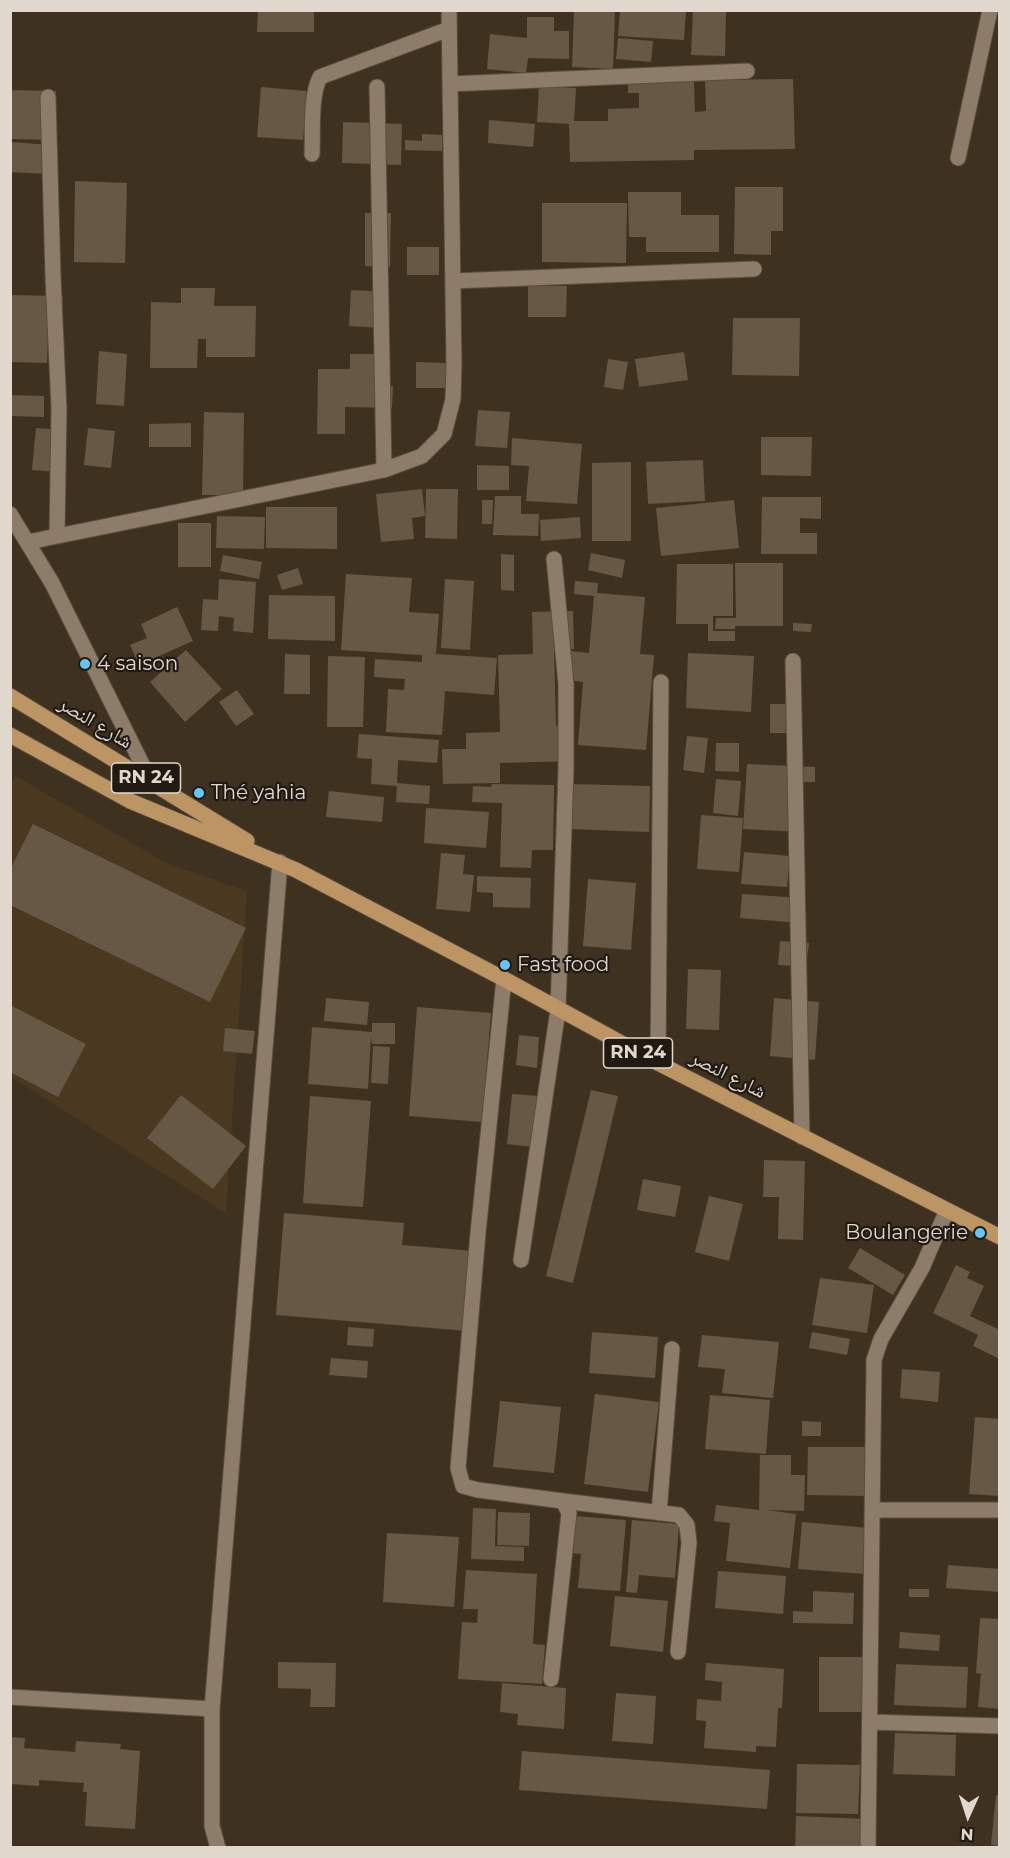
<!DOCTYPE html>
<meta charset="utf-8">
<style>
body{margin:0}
#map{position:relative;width:1010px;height:1858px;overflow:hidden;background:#3f3120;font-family:Montserrat,sans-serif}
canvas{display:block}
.frame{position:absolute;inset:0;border:12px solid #e1d8cd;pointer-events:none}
.north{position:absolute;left:938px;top:1786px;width:60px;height:60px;-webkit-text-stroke:4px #211a13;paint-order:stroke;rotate:183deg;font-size:16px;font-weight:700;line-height:24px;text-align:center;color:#e1d8cd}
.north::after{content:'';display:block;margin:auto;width:21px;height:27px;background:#e1d8cd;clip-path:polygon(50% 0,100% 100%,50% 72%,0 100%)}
</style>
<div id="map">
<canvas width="1010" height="1858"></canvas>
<div class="frame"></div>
<div class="north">N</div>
</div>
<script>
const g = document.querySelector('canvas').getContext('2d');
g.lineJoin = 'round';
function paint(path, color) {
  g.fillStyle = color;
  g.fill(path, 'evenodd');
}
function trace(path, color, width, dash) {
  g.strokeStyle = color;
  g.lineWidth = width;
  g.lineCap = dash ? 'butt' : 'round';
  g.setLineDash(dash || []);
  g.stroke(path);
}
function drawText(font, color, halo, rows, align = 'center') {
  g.font = font + ' Montserrat,"Noto Naskh Arabic",sans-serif';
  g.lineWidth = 4.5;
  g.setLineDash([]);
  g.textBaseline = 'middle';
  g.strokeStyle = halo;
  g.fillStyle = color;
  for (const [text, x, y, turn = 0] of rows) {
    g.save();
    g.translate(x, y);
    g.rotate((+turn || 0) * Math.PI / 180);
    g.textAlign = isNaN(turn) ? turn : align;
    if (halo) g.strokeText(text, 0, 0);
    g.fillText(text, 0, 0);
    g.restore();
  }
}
paint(new Path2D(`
 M15,776L170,865L247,891L226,1213L11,1077L10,784Z`), '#4b3821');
paint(new Path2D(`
 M258,10H314V32H257Z
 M574,10H615L613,69L572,67Z
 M620,10H686L684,40L618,36Z
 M693,10H726L725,56L691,55Z
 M527,17H554V31H569V59L528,58L526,73L487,69L490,34L527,38Z
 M618,38L653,41L651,62L616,59Z
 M793,79L795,149L694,150V160L570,162L569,124L537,122L539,86L576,88L574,121H608V109L639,108V93H628V82H694L695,112L706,111L705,80Z
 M261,87L307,91L303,140L257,137Z
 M10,90L56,91L55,140L10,139Z
 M489,120L535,124L533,147L488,143Z
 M343,122L402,124L401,165L342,163Z
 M422,134L442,135V151L405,150V140L422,141Z
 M10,142L51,145L49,174L10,172Z
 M75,181L127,183L125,263L74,262Z
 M735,187H783V231H771V255L734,254Z
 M628,192H681V215H719V252H646V237H629Z
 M542,203H627L626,263L542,262Z
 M365,213H391L390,267L365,266Z
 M407,247H439V275H407Z
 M528,286H567L566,317H528Z
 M181,288H215L214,306H256L255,357H206V339H198L197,368H150L151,302L181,303Z
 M351,290L387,292L384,328L349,326Z
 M10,295L63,296V332H48L47,363L10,362Z
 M733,318H800L799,376L732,375Z
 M99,351L127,354L124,406L96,404Z
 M684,352L688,380L639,387L635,359Z
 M350,354H387V386H393L392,408L345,407V434H317L318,369H350Z
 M608,359L628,362L623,390L604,387Z
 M416,362L446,363V388H416Z
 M10,395L44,396V417L10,416Z
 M478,410L510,412L507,448L475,446Z
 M204,412L244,413L243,495H202Z
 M191,423V447H149V424Z
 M36,428L62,430L58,472L32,470Z
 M88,428L115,431L111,468L84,465Z
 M761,437H812L811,476L761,475Z
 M512,438L582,444L577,504L526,501L529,466L511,465Z
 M703,460L705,501L648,504L646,462Z
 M631,462V541H592V463Z
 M477,465L509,466V490H477Z
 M422,489L425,516L412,518L414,539L381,542L376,494Z
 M426,489H458L457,539L425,538Z
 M495,496H521V514H539L538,536L493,535Z
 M762,497H821V519L800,518V533H817V554H761Z
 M482,500H493L492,524H482Z
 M734,500L739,548L661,556L656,508Z
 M266,507H337V549L266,548Z
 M217,516L265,517L264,549L216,548Z
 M580,517L581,538L541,541L540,520Z
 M178,523H211V567H178Z
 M591,553L625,560L622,578L588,570Z
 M501,554L514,555V591L501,590Z
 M223,555L262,562L259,579L220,571Z
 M735,563H783V626H735V629H715L716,618H736Z
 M677,564H733V616H713V631H735V641H708V624H676Z
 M298,568L303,584L282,590L277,575Z
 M346,574L412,578L409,612L439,614L436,654L497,658L494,695L445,691L442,735L386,732L388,689L404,690L405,679L374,677L375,659L422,662V655L341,650Z
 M219,579L256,582L253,633L233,631L234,618L219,616L218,631L201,630L203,599L218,600Z
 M445,579L474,581L470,650L441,648Z
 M575,581L598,583L597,593L645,597L640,654L654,655L646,750L578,745L583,682L569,680L571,651L589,653L594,596L574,594Z
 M269,595L335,596V641L268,639Z
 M177,607L193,641L139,665L130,645L147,638L141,624Z
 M573,611L574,649H554L556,726H573L574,761L500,763V783L443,784L442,749H466V733L500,732L498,655L533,654L532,612Z
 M793,623L812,624L811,632L793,631Z
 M186,650L222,689L185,722L150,682Z
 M688,653L754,656L751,712L686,708Z
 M285,654L310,655V694H284Z
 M328,656L365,657L363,727H327Z
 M237,690L254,714L236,726L219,702Z
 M770,704H792V733H770Z
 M359,734L439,740L437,763L398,760L397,783L430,786L429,804L396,802L397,786L371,784L372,759L357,758Z
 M687,736L708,738L704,773L683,770Z
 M716,743H739V772L715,771Z
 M747,764L815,767V782H803L801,832L743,829Z
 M716,779L741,781L738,816L713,813Z
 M492,784L554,785L553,850H532L531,868L500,867L502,803L472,802L473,786L491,787Z
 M569,784L650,786L649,832L568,829Z
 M329,791L384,797L382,822L326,817Z
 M426,808L489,812L486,848L424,843Z
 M701,815L743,818L739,872L697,869Z
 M33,824L246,928L210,1002L10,905V870Z
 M744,852L790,856L787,887L741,884Z
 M441,853L465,855L463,874L474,875L470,912L436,909Z
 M477,876L531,878L530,908L493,907V893L477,892Z
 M588,879L636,883L631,950L583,946Z
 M742,894L802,898L800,923L740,918Z
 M780,941L809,943L806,967L778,965Z
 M688,969L721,970L719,1030L686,1029Z
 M326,998L369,1002L367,1025L324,1021Z
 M774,998L819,1002L815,1060L770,1056Z
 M10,1005L86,1044L58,1097L10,1072Z
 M417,1007L491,1013L482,1122L409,1116Z
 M372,1023H395V1044H372L371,1036L368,1089L308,1084L312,1027L372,1032Z
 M225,1028L255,1031L252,1054L223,1051Z
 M519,1035L539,1037L537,1068L516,1065Z
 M373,1046L390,1047L388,1084L371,1083Z
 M591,1090L618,1096L573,1283L546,1276Z
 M512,1094L539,1096L534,1147L507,1144Z
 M181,1095L246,1146L213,1189L147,1138Z
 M310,1096L371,1101L363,1207L303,1203Z
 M764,1160L805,1161L803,1240L778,1239L779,1197H763Z
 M643,1179L681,1186L675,1217L637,1210Z
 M709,1196L743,1204L729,1261L695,1252Z
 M284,1213L404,1223L402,1245L474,1251L467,1331L276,1315Z
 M860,1248L905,1275L893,1295L848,1268Z
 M956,1265L970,1272L967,1278L984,1286L970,1316L1000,1330V1359L973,1346L978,1335L933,1313Z
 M820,1278L874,1285L867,1333L812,1325Z
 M348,1327L374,1329L373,1347L347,1345Z
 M592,1332L658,1337L655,1378L589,1373Z
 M812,1332L850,1339L847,1355L809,1348Z
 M702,1335L779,1342L773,1398L722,1393L725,1369L698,1367Z
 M331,1358L368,1361L367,1378L329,1375Z
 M902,1369L940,1372L938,1402L900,1398Z
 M595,1394L659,1402L648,1492L584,1484Z
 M710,1395L770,1400L766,1454L705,1449Z
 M500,1401L561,1407L554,1473L493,1467Z
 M975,1417L1000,1419V1496L969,1494Z
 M802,1421L821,1422V1436H802Z
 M808,1447H868V1496L807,1495Z
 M760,1455H791V1475H805L804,1511L767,1510L796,1514L790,1568L726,1561L730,1523L714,1521L716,1505L759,1510Z
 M473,1508L496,1509L495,1546L524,1547V1561L471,1559Z
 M498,1512L530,1513L529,1546L497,1545Z
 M574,1516L626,1520L620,1591L578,1588L581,1554L571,1553Z
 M632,1520L679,1524L675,1578L639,1575L637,1593L626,1592Z
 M802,1522L869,1528L865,1574L798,1569Z
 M387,1533L459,1537L454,1607L383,1602Z
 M948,1565L1000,1569V1592L946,1588Z
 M466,1570L537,1574L533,1644L545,1645L542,1684L458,1679L462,1622L477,1623L478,1609H463Z
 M718,1571L786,1576L783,1614L715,1608Z
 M909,1589H929V1597H909Z
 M813,1591L854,1593L853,1624L793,1623V1611L813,1612Z
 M615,1596L668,1601L663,1652L610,1646Z
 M980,1618L1000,1619V1709L978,1707L981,1674L976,1673Z
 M900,1632L940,1635L939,1651L899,1648Z
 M819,1657H866L865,1712H819Z
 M278,1662L336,1663L335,1707H310L311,1689L278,1688Z
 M706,1663L784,1669L782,1708H778L776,1747L756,1746V1752L704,1748L706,1721L696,1720L697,1699L721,1701L722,1682L705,1680Z
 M896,1664L968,1667L966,1708L894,1705Z
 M502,1683L566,1688L564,1729L517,1725L518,1714L500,1712Z
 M616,1693L656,1696L653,1744L612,1741Z
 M895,1733L956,1735L955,1776L893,1774Z
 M10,1737L25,1738L24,1748L75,1752L76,1741L121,1744L120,1749L140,1751L135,1829L85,1826L87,1792H83L84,1783L39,1780V1786L10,1784Z
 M522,1751L770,1770L767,1809L519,1790Z
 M797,1764L860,1765L858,1814L796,1813Z
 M996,1795L1000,1796V1846L991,1845Z
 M796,1816L865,1819L864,1848H795Z`), '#675845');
const minor = new Path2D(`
 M450,84L747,71
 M377,87L384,470
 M48,97L53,277L59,409L57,535
 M312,154C313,131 310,97 320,77L449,29
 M958,158L990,10
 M453,281L754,269
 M10,514L52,583L150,780
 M28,542L384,470L422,456L444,434L453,399L454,365L449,10
 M793,661L802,1137
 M504,979L478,1233L458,1468L463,1486L478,1490L563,1501L569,1513L551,1679
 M658,1063L661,682
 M521,1260L558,1010L566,768V684L554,559
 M563,1501L679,1515L687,1525L689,1543L678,1652
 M873,1510H1000
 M659,1513L672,1349
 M10,1697L212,1709
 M870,1722L1000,1726
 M218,1848L212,1826V1709L280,862
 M868,1848L874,1360L881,1339L922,1268L947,1210`);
const major = new Path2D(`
 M10,696L247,841
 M10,735L130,801L296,870L504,979L658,1063L1000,1237`);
trace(minor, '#5a4e3f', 17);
trace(major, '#5a4e3f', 17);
trace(minor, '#8c7c69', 15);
trace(major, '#bd9565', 15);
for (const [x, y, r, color] of [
 [85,664,6,"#6ac3f1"],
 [199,793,6,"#6ac3f1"],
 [505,965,6,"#6ac3f1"],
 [980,1233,6,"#6ac3f1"]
]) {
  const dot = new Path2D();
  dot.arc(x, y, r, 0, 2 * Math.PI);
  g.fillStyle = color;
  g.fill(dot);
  trace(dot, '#211a13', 2);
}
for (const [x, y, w] of [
 [146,778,69],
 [638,1053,69]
]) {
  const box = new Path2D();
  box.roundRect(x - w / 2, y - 15, w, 30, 4.5);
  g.fillStyle = '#211a13';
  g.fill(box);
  trace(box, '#e1d8cd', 1.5);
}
drawText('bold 18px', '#e1d8cd', null, [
 ["RN 24",146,778],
 ["RN 24",638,1053]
]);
drawText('20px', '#e1d8cd', '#211a13', [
 ["4 saison",97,664],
 ["Thé yahia",211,793],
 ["Fast food",517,965],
 ["Boulangerie",968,1233,"right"]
], 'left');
drawText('20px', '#e1d8cd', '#211a13', [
 ["شارع النصر",95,723,31],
 ["شارع النصر",728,1075,27]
]);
</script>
